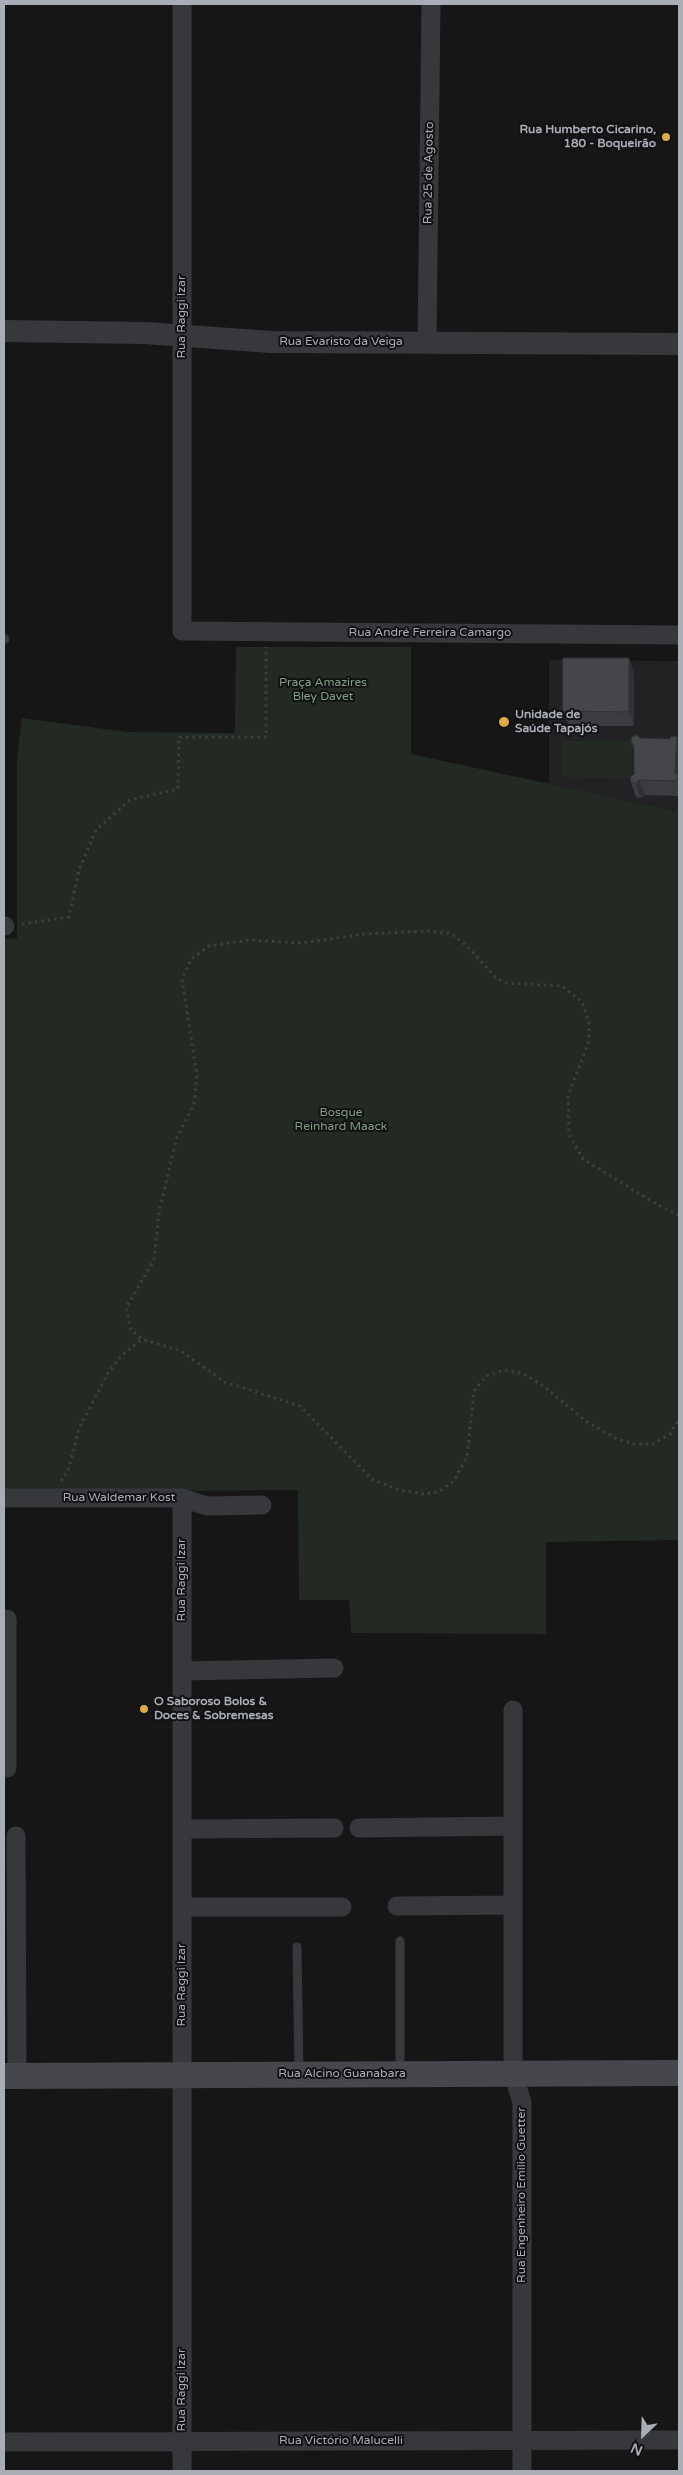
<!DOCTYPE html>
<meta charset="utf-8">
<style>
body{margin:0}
#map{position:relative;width:683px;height:2475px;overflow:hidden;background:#161617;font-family:"Varela Round",sans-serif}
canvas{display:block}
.frame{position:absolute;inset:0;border:5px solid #a9adb6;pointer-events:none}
.north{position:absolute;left:618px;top:2410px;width:50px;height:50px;-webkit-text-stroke:4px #111112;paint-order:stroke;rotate:204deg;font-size:14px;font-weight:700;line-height:20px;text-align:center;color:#a9adb6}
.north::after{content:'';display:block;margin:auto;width:18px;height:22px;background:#a9adb6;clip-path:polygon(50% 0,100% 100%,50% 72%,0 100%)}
</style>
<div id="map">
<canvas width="683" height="2475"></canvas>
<div class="frame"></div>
<div class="north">N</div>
</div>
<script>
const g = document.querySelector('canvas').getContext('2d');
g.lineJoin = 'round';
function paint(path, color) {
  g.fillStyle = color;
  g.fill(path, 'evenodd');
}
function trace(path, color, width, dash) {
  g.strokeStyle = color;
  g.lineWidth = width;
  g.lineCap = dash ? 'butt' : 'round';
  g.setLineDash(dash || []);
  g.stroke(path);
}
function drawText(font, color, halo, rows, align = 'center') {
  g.font = font + ' "Varela Round",sans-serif';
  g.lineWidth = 4;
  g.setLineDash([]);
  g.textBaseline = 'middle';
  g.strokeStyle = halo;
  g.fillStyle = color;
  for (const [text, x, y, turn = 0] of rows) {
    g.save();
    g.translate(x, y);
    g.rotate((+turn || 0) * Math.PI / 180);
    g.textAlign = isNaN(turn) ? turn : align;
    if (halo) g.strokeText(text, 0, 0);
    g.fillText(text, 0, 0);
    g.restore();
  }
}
paint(new Path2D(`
 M549,660L679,661V812L549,784Z`), '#222224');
paint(new Path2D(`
 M236,647H411V754L679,812V1540L546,1542V1634L351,1633L349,1600H299L298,1490L4,1492V939L17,938V758L22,718L128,732L235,733Z
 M562,741H632V778L562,777Z`), '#222a23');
trace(new Path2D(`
 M22,924L69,917L79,870L96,830L130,800L178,789L179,737H266V647
 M679,1215L658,1205L583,1159L569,1135L568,1096L589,1041V1021L582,1002L562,986L506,983L496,978L466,945L450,933L427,931L364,934L302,943L249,940L209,946L191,959L182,979L197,1077L194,1104L177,1137L159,1212L154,1260L126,1308L131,1330L142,1339L181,1351L225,1382L300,1406L372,1479L396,1489L423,1494L438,1492L454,1481L467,1456L474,1391L486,1376L505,1370L524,1374L542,1385L586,1421L617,1439L634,1444H653L670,1434L679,1419
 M61,1481L68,1471L79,1428L108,1373L121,1356L142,1339`), '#3d3f43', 3, [2.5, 4]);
trace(new Path2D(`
 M4,639H5
 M400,1941V2071
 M297,1947L299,2072`), '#37383c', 9);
trace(new Path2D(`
 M182,4V631L679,635
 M427,343L431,4
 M4,926H5
 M4,1498H182L207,1506L262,1505
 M182,1671L334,1668
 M513,1710V2074L522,2102V2471
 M4,1768H7V1619
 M359,1828L513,1826
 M182,1829L334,1828
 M16,1836L17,2075
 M397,1906L513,1905
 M182,1907H342
 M4,2442L679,2440
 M182,2471V1498`), '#37383c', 19);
trace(new Path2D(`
 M4,331L145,333L271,342L679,344`), '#37383c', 22);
trace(new Path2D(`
 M4,2076L679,2073`), '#45474c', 26);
paint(new Path2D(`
 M634,673V726H569L563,711Z
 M640,738L679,743V796L645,795L641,798L636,797L631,782L634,774V750L631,742Z`), '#3b3c40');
paint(new Path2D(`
 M629,658L634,673V726L629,712Z
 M677,737L679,743V786L675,773Z
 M639,780L645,795L641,798L636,784Z`), '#303134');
const building = new Path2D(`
 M563,658H629V712L563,711Z
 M637,735L640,738L669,739L672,736L677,737L675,773L678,776L677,781L639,780L636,784L631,782L630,778L634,774V745L631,742L632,737Z`);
paint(building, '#45464a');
trace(building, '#303134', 1);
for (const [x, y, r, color] of [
 [666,137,5,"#ddab48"],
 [504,722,6,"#ddab48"],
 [144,1709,5,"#ddab48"]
]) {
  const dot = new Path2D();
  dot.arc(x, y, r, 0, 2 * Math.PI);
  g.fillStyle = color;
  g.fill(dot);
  trace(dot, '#111112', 2);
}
drawText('bold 12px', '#a9adb6', '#111112', [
 ["Rua Humberto Cicarino,",656,130,"right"],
 ["180 - Boqueirão",656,144,"right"],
 ["Unidade de",515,715],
 ["Saúde Tapajós",515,729],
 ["O Saboroso Bolos &",154,1702],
 ["Doces & Sobremesas",154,1716]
], 'left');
drawText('12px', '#a9adb6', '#111112', [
 ["Rua 25 de Agosto",429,173,-89],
 ["Rua Raggi Izar",182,317,-90],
 ["Rua Evaristo da Veiga",341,342],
 ["Rua André Ferreira Camargo",430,633],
 ["Rua Waldemar Kost",119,1498],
 ["Rua Raggi Izar",182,1580,-90],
 ["Rua Raggi Izar",182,1985,-90],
 ["Rua Alcino Guanabara",342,2074],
 ["Rua Engenheiro Emílio Guetter",522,2195,-90],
 ["Rua Raggi Izar",182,2390,-90],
 ["Rua Victório Malucelli",341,2441]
]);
drawText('12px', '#829f84', '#111112', [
 ["Praça Amazires",323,683],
 ["Bley Davet",323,697],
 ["Bosque",341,1113],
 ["Reinhard Maack",341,1127]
]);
</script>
